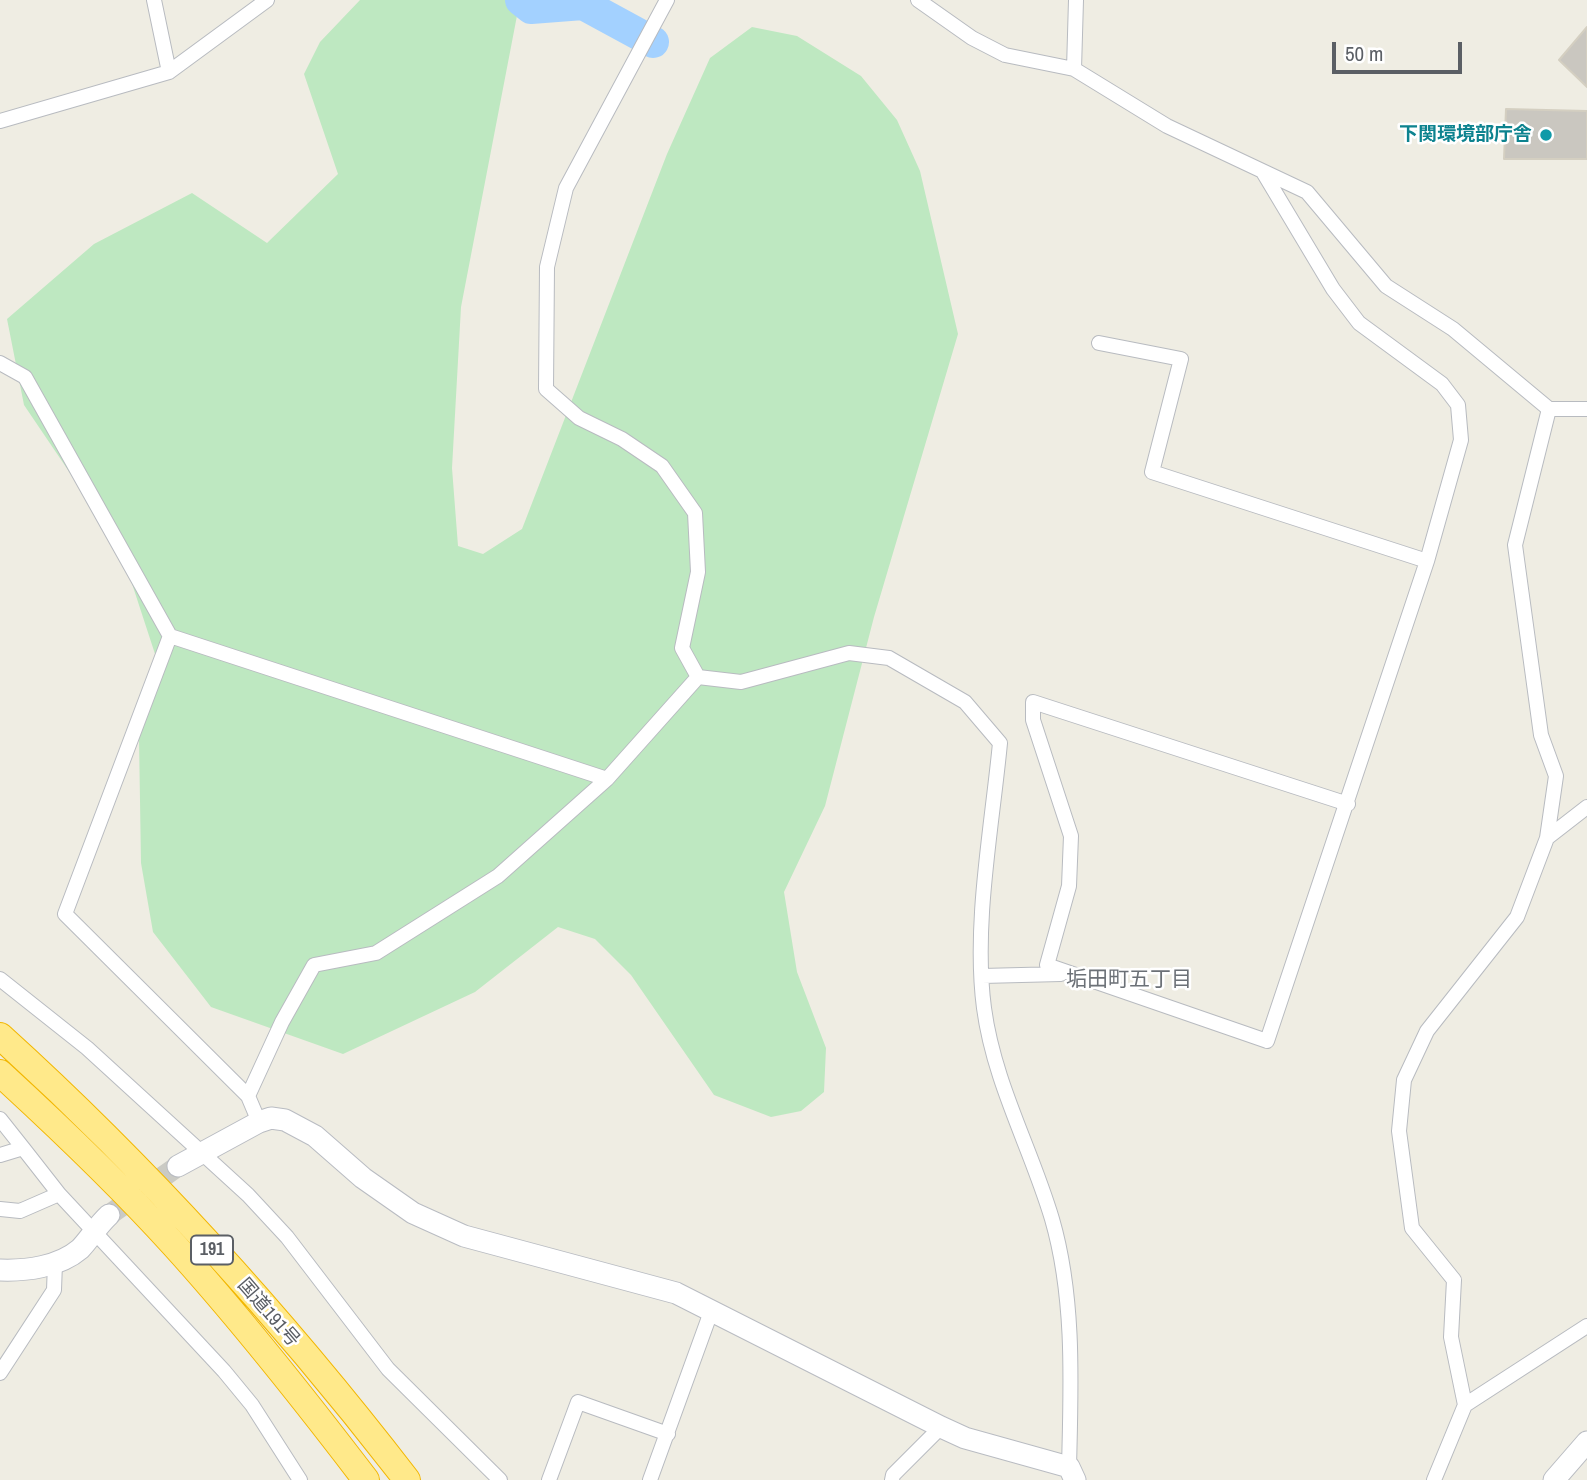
<!DOCTYPE html>
<meta charset="utf-8">
<style>
body{margin:0}
#map{position:relative;width:1587px;height:1480px;overflow:hidden;background:#efede3;font-family:"Archivo Narrow",sans-serif}
canvas{display:block}
.scale{position:absolute;left:1332px;top:42px;width:130px;height:32px;box-sizing:border-box;border:4px solid #5b5f65;border-top:0;padding-left:9px;font-size:21px;line-height:24px;white-space:nowrap;color:#5b5f65;-webkit-text-stroke:5px #fff;paint-order:stroke}
</style>
<div id="map">
<canvas width="1587" height="1480"></canvas>
<div class="scale">50 m</div>
</div>
<script>
const g = document.querySelector('canvas').getContext('2d');
g.lineJoin = 'round';
function paint(path, color) {
  g.fillStyle = color;
  g.fill(path, 'evenodd');
}
function trace(path, color, width, dash) {
  g.strokeStyle = color;
  g.lineWidth = width;
  g.lineCap = dash ? 'butt' : 'round';
  g.setLineDash(dash || []);
  g.stroke(path);
}
function drawText(font, color, halo, rows, align = 'center') {
  g.font = font + ' "Archivo Narrow","Noto Sans JP",sans-serif';
  g.lineWidth = 5;
  g.setLineDash([]);
  g.textBaseline = 'middle';
  g.strokeStyle = halo;
  g.fillStyle = color;
  for (const [text, x, y, turn = 0] of rows) {
    g.save();
    g.translate(x, y);
    g.rotate((+turn || 0) * Math.PI / 180);
    g.textAlign = isNaN(turn) ? turn : align;
    if (halo) g.strokeText(text, 0, 0);
    g.fillText(text, 0, 0);
    g.restore();
  }
}
paint(new Path2D(`
 M360,0H520L461,307L452,468L458,546L483,554L522,529L667,154L710,58L752,27L797,36L861,76L897,120L920,171L958,334L874,617L825,806L784,892L797,972L826,1048L824,1092L801,1111L771,1117L714,1095L631,975L595,939L558,927L475,992L343,1054L211,1007L153,932L141,863L139,738L156,657L120,547L24,405L7,319L94,244L192,193L267,243L338,174L304,74L320,42Z`), '#bee8c1');
trace(new Path2D(`
 M521,0L531,8L583,4L653,42`), '#a3d1ff', 32);
const building = new Path2D(`
 M1587,27V87L1559,60Z
 M1506,109L1587,111V159H1504Z`);
paint(building, '#cac7c0');
trace(building, '#d4cfc1', 2);
trace(new Path2D(`
 M109,1215L178,1166`), '#cacac4', 21, [21, 10]);
const street = new Path2D(`
 M154,0L169,72
 M667,0L566,188L547,267L546,389L579,418L622,439L662,466L695,513L698,572L682,648L698,677
 M918,0L972,38L1005,55L1074,69L1167,126L1307,192L1386,286L1453,329L1549,409H1587
 M1074,69L1076,0
 M0,121L169,72L267,0
 M1263,172L1333,289L1359,323L1442,384L1458,405L1461,440L1427,561L1267,1041L1047,965L1069,886L1071,836L1033,720V702L1348,804
 M1099,343L1181,359L1152,472L1427,561
 M0,363L25,377L170,636L607,779
 M170,636L65,914L248,1096L259,1122
 M698,677L741,682L849,653L889,658L965,702L1000,743C992,827 973,925 984,1008C994,1083 1031,1148 1052,1219C1075,1298 1071,1386 1069,1467
 M1547,838L1587,807
 M982,976L1061,974
 M0,979L87,1048L248,1195L287,1237L388,1369L500,1480
 M248,1096L282,1022L314,965L376,953L498,876L607,779L698,677
 M0,1119L23,1148
 M0,1155L23,1148L59,1194L224,1371L252,1405L300,1480
 M0,1209L20,1211L59,1194
 M0,1373L54,1290L55,1263
 M1465,1405L1587,1326
 M549,1480L578,1402L668,1434
 M650,1480L712,1309
 M892,1480L893,1475L941,1427
 M1434,1480L1465,1405L1451,1337L1454,1280L1412,1228L1399,1131L1404,1080L1427,1031L1517,917L1547,838L1556,776L1541,735L1515,545L1549,409`);
const secondary = new Path2D(`
 M178,1166L259,1122L271,1118L285,1120L315,1136L363,1178L413,1213L464,1236L676,1293L941,1427L965,1438L1069,1467L1075,1480
 M0,1270C26,1271 59,1267 80,1249C89,1240 97,1226 109,1215
 M1554,1480L1587,1442`);
const highway = new Path2D(`
 M0,1036C148,1170 285,1322 407,1480
 M0,1073C60,1128 119,1184 174,1245C242,1320 305,1400 366,1480`);
trace(street, '#b8bbc0', 16);
trace(secondary, '#b9bcc2', 23);
trace(highway, '#f2b600', 28);
trace(street, '#fff', 14);
trace(secondary, '#fff', 21);
trace(highway, '#ffe98a', 26);
for (const [x, y, r, color] of [
 [1546,135,7,"#0f9aa8"]
]) {
  const dot = new Path2D();
  dot.arc(x, y, r, 0, 2 * Math.PI);
  g.fillStyle = color;
  g.fill(dot);
  trace(dot, '#fff', 2.5);
}
for (const [x, y, w] of [
 [212,1250,42]
]) {
  const box = new Path2D();
  box.roundRect(x - w / 2, y - 14.5, w, 29, 5);
  g.fillStyle = '#fff';
  g.fill(box);
  trace(box, '#5b5f65', 2);
}
drawText('bold 18px', '#5b5f65', null, [
 ["191",212,1250]
]);
drawText('bold 19px', '#0d838f', '#fff', [
 ["下関環境部庁舎",1532,135]
], 'right');
drawText('19px', '#5b5f65', '#fff', [
 ["国道191号",268,1313,49]
]);
drawText('21px', '#6c7177', '#fff', [
 ["垢田町五丁目",1129,980]
]);
</script>
